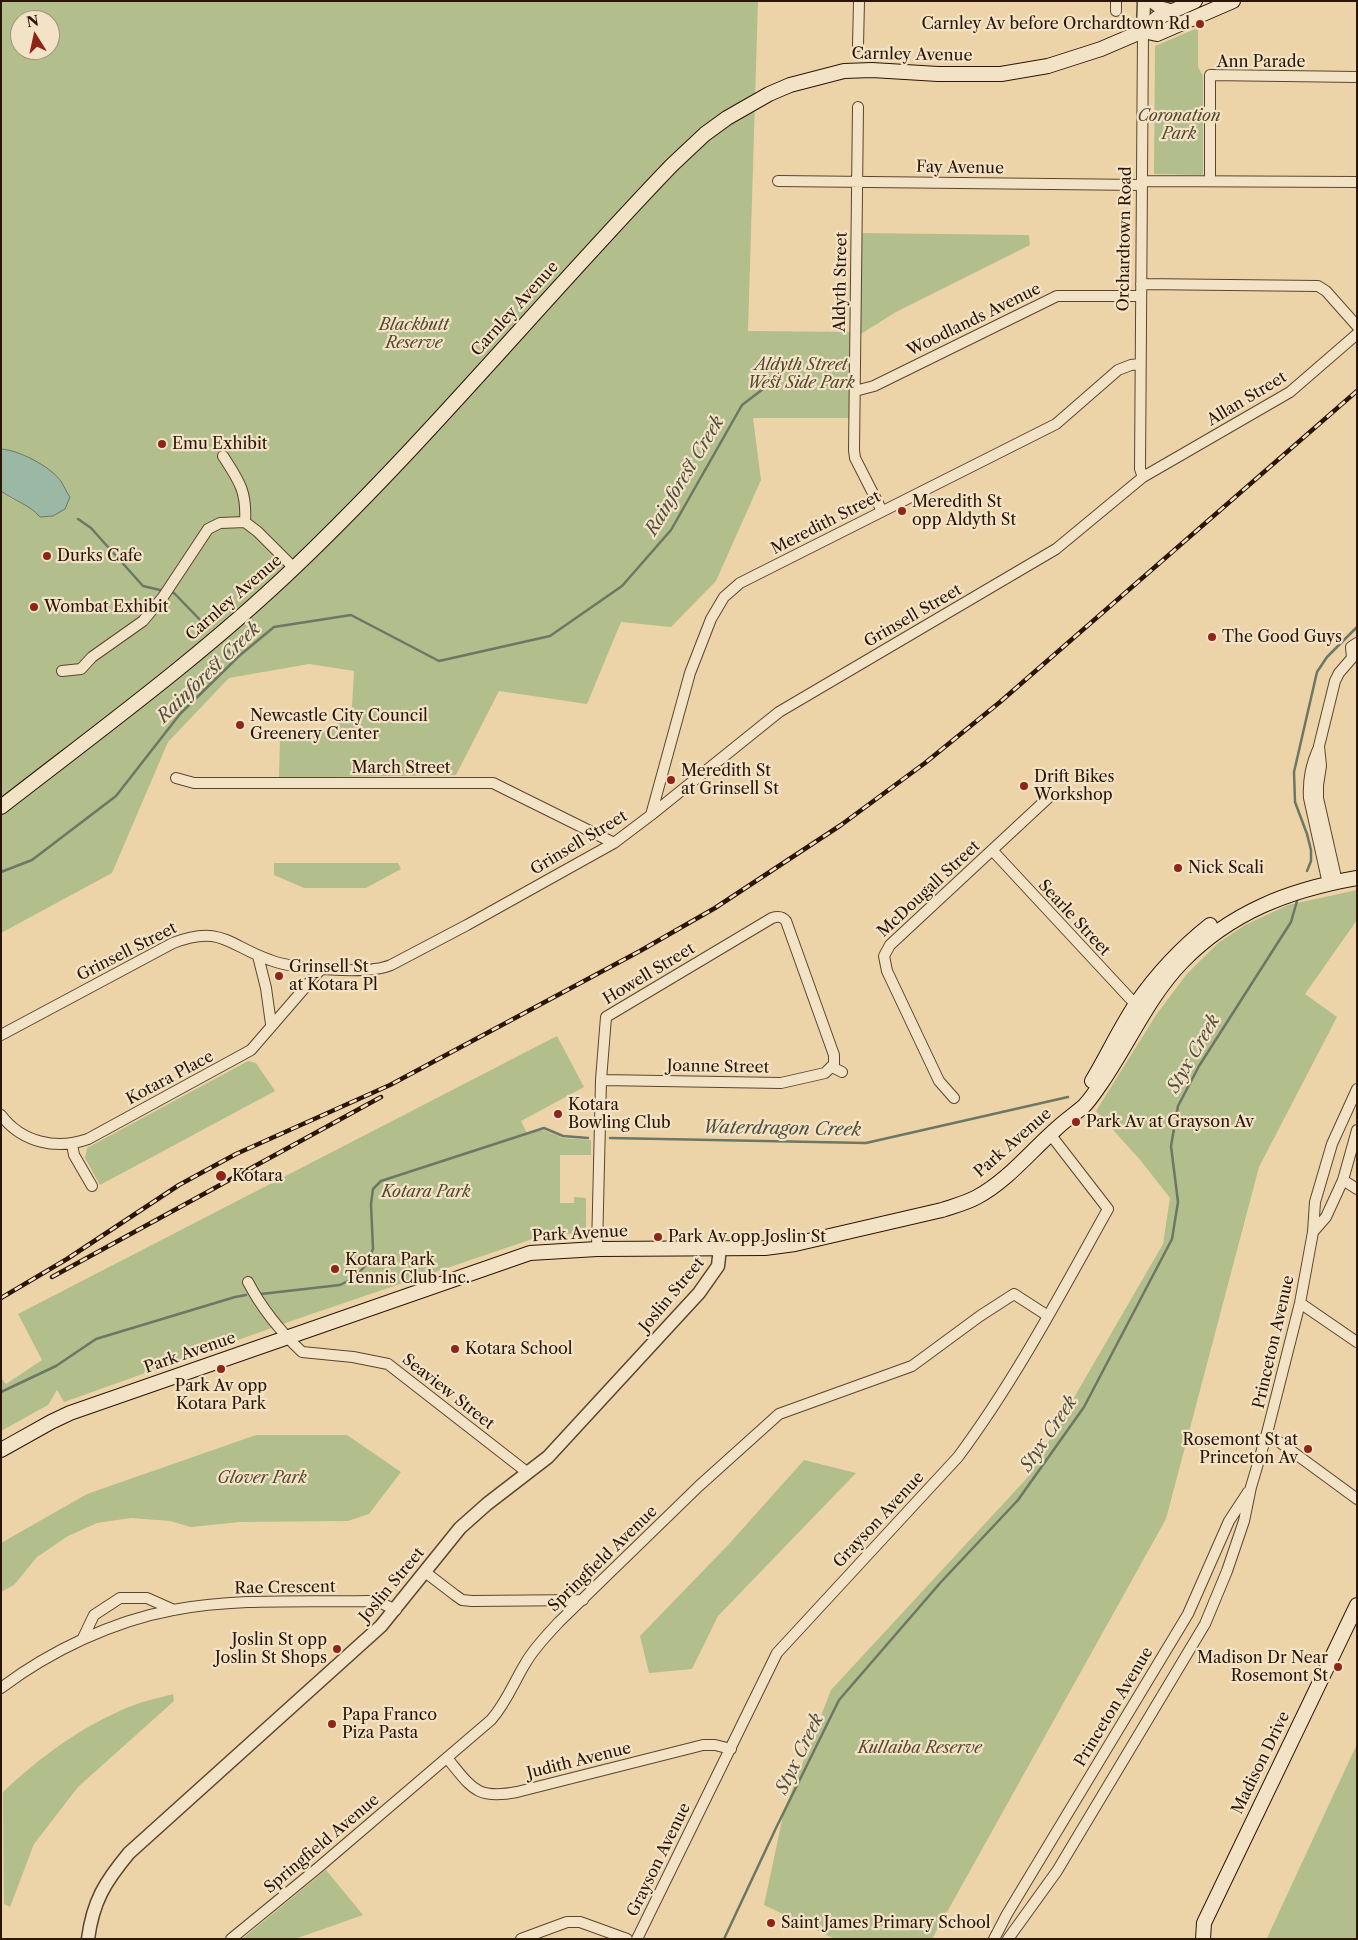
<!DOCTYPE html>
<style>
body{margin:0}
#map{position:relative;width:1358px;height:1940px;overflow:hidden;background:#edd4a8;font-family:"Libre Caslon Text",serif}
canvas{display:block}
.frame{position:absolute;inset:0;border:2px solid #2a1506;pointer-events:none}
.north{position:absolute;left:10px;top:10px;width:50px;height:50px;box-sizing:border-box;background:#f3e3c6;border:1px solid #a39179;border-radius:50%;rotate:350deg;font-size:14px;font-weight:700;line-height:20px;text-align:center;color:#2a1506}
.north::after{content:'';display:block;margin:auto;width:18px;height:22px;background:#8f2418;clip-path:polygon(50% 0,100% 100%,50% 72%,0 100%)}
</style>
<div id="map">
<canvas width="1358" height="1940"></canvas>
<div class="frame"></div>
<div class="north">N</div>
</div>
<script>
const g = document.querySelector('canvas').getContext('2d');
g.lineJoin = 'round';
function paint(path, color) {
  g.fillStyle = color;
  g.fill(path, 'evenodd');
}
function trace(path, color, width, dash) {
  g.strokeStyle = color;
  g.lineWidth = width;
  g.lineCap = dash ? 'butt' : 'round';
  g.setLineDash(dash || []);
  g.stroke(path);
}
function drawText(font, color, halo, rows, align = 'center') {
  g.font = font + ' "Libre Caslon Text",serif';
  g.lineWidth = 4.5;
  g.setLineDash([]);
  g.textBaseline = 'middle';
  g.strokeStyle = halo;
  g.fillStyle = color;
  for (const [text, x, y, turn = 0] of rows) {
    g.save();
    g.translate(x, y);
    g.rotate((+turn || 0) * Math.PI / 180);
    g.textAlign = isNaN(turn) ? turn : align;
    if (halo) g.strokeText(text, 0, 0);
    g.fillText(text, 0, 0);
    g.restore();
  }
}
paint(new Path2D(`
 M1,1H758L748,331L855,332L857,233L1029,235L1030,245L896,312L856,337L855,418H753L761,480L716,581L671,627L621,622L587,704L499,691L456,775L279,778L280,737L316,736L349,717L352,706L354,671L309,664L229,678L168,742L112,873L1,933V491L10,498L32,508L59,479C42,466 23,451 1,449ZM20,20H50V50H20Z
 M1195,29L1198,30V67L1203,76V175L1154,174L1155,46Z
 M274,863H398L401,869L366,888H304L274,875Z
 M1357,890V920L1305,994L1337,1017L1259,1167L1166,1519L932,1939H835L764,1905L784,1811L831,1690L1028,1477L1163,1244L1170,1198L1141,1161L1096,1111L1156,1015L1186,975L1218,943L1245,925L1288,905Z
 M557,1036L584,1087L521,1121L527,1133L544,1130L563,1138L591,1140V1155H560V1203H574V1197L586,1198V1228L582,1233L544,1235L294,1320L64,1402L57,1390L48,1405L1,1431V1378L6,1384L42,1360L18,1314Z
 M248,1061L256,1063L275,1091L100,1185L85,1158L87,1148Z
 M256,1435H347L401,1472L369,1514L348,1521L240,1522L191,1527L170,1521L131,1518L97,1523L68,1536L37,1557L14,1585L1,1592V1543L87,1494Z
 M804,1460L856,1473L718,1616L692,1669L649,1673L640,1636L729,1544Z
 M173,1694L174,1701L78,1787L34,1844L10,1907L4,1904L3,1792C40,1757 82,1726 129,1707C143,1701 159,1698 173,1694Z
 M1357,1744V1939H1267V1938Z
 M326,1870L363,1915L295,1939H242Z`), '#b2be8c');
const water = new Path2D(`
 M1,449C19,450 49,466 60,480C64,485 66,492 70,497L65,509L53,516L40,517C29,504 14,501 1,491Z`);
paint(water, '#9ab8a4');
trace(water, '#6d7765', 1);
trace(new Path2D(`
 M78,519L91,528L143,586L164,591
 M170,592L174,593L207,627
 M226,650L239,656
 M1307,871L1311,861V850L1307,834L1295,802L1294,772L1317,672L1327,657L1357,627
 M1,872L32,860L116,796L180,714L239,656L274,627L351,615L439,661L550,636L622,586L671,530L742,405L771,383
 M610,1138L866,1143L1068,1097
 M261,1294L340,1285L354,1278L365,1266L373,1249L371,1204L373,1189L381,1181L544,1128L563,1136L588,1138
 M1,1392L56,1366L96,1339L235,1297L246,1295
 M724,1939L776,1828L839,1700L941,1582L1018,1500L1084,1407L1172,1239L1178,1202L1171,1146L1178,1106L1199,1066L1291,922L1297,901`), '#6d7765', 2.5);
const minor = new Path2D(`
 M1116,1V11
 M858,46L859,1
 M858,107L854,450L855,458L882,511
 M778,181L1142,185
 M1142,181L1357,182
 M1210,181V75L1357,77
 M1141,284L1318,286L1326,291L1357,326
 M855,391L874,386L1057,296H1141
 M223,456C239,481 247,491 245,522
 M1143,477L1140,469L1143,31
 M1352,658L1351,647L1357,643
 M62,671L81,669L92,657L143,621L163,597L208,529L220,523L245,522L258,532L294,568
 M1319,747C1311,765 1308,779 1309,798L1328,884
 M176,778L194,783H493L614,843
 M651,815L690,673L711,619L724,597L740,583L1056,424L1118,370L1131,365L1140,364
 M992,850L1136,1005
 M1337,882L1318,798V785L1321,766L1319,746L1335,681L1339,673L1352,658
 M258,956L266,988L271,1024
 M1,1035L173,943C221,924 229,946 270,960C293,969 369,975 391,965L467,925L614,843L651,815L779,712L1056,549L1143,477L1290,392L1357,334
 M832,1067L842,1072
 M954,1098L939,1081L887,971L884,956L890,945L1048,798
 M1,1115C22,1143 57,1150 88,1139L251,1050L321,969
 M72,1144L74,1155L92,1186
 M1343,1180L1357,1189
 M1313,1232L1326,1217L1343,1180L1357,1130
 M597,1249L601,1080L606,1017L772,918C778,916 782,916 786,921L834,1055V1064L825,1073L781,1083L601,1080
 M248,1282C262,1309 280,1331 302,1352L353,1357L388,1364L528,1473
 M1300,1303L1357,1342
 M1267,1433L1357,1499
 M425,1572L455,1595L462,1600L472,1601L583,1600
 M83,1638L94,1615L120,1598H147L174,1610
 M1,1688C50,1651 113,1621 173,1610C237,1598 304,1602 368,1601L381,1603L396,1610
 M447,1758C472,1788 476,1800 517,1792L703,1745H715L731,1749
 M231,1939L319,1867L491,1720C506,1703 513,1684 525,1664C534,1648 547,1635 559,1622L699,1486L779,1414L912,1366L980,1316L1014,1294L1048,1316
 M521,1939L567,1922H580L627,1939
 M637,1939L777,1653L958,1457C1016,1379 1061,1293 1108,1209L1050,1134
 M994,1939L1007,1914L1188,1614L1229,1521L1248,1492
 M1008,1939L1057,1871L1205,1624L1227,1571L1244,1521L1251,1487L1267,1433L1300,1303L1313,1232L1315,1202L1332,1144L1357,1089`);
const tertiary = new Path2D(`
 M1151,1L1159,7L1173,11
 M1143,31L1144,1
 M88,1939C93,1901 105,1882 129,1853L381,1626L460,1528L487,1504L548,1457L699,1293L718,1266L720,1248`);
const secondary = new Path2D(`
 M1143,31L1157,34L1233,1
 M1,807C100,730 203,655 295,567C428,440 545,297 672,165L705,134L727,118L769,94L790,85L844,71L872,70L938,74H1001L1048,66L1101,49L1143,31L1157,18L1195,1
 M1092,1081C1107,1056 1120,1028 1136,1004C1158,972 1181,948 1210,925
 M1,1450L51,1422L70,1413L530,1253L597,1249L765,1248L795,1244L942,1210C954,1206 966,1203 977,1197C1007,1181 1030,1152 1055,1130C1064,1121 1075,1114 1084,1106C1090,1100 1095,1092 1100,1085C1128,1045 1148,997 1182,962C1231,912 1289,890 1357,878
 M1203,1939L1204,1923L1357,1605`);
trace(minor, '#5b452e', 12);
trace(tertiary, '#5b452e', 15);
trace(secondary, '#2a1506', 16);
trace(minor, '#f3e3c6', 10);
trace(tertiary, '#f3e3c6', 12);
trace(secondary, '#f3e3c6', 14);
const rail = new Path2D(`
 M52,1277L381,1097
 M1,1298L67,1259L179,1185L236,1154L390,1085L640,951L715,908L841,825L925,763L1000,702L1357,391`);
trace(rail, '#2a1506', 4.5);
trace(rail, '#f3e3c6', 2.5, [8]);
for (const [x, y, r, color] of [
 [1200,24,5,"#8f2418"],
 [162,444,5,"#8f2418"],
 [902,511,5,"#8f2418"],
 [47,556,5,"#8f2418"],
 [34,607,5,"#8f2418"],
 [1212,637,5,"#8f2418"],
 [240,725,5,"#8f2418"],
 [671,780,5,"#8f2418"],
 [1024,786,5,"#8f2418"],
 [1178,868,5,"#8f2418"],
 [279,976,5,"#8f2418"],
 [558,1114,5,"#8f2418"],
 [1076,1122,5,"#8f2418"],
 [221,1176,6,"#8f2418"],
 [658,1237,5,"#8f2418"],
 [335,1269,5,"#8f2418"],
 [455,1349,5,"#8f2418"],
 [221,1369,5,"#8f2418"],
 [1308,1449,5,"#8f2418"],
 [337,1649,5,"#8f2418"],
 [1338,1667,5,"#8f2418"],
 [332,1724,5,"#8f2418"],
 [771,1923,5,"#8f2418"]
]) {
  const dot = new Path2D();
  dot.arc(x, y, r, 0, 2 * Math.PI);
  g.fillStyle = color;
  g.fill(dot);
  trace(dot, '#f3e3c6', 2);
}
drawText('16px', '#2a1506', '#f3e3c6', [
 ["Carnley Av before Orchardtown Rd",1190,24,"right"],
 ["Emu Exhibit",172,444],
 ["Meredith St",912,502],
 ["opp Aldyth St",912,520],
 ["Durks Cafe",57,556],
 ["Wombat Exhibit",44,607],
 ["The Good Guys",1222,637],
 ["Newcastle City Council",250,716],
 ["Greenery Center",250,734],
 ["Meredith St",681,771],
 ["at Grinsell St",681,789],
 ["Drift Bikes",1034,777],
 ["Workshop",1034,795],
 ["Nick Scali",1188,868],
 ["Grinsell St",289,967],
 ["at Kotara Pl",289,985],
 ["Kotara",568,1105],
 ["Bowling Club",568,1123],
 ["Park Av at Grayson Av",1086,1122],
 ["Kotara",232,1176],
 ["Park Av opp Joslin St",668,1237],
 ["Kotara Park",345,1260],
 ["Tennis Club Inc.",345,1278],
 ["Kotara School",465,1349],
 ["Park Av opp",221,1386,"center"],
 ["Kotara Park",221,1404,"center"],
 ["Rosemont St at",1298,1440,"right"],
 ["Princeton Av",1298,1458,"right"],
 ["Joslin St opp",327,1640,"right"],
 ["Joslin St Shops",327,1658,"right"],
 ["Madison Dr Near",1328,1658,"right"],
 ["Rosemont St",1328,1676,"right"],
 ["Papa Franco",342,1715],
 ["Piza Pasta",342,1733],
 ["Saint James Primary School",781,1923]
], 'left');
drawText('16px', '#2a1506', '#f3e3c6', [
 ["Carnley Avenue",912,55,1],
 ["Ann Parade",1261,62],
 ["Fay Avenue",960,168,1],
 ["Orchardtown Road",1125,239,-89],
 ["Aldyth Street",841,282,-89],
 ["Carnley Avenue",515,309,-48],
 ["Woodlands Avenue",974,320,-26],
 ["Allan Street",1247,399,-31],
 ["Meredith Street",826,523,-27],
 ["Carnley Avenue",234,598,-41],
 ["Grinsell Street",913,616,-30],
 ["March Street",401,768],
 ["Grinsell Street",579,843,-31],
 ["McDougall Street",929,889,-43],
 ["Searle Street",1074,918,47],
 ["Grinsell Street",127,952,-27],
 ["Howell Street",649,974,-31],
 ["Joanne Street",718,1067,1],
 ["Kotara Place",170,1078,-28],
 ["Park Avenue",1013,1143,-41],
 ["Park Avenue",580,1234,-3],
 ["Joslin Street",672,1295,-50],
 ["Princeton Avenue",1274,1342,-77],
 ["Park Avenue",190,1353,-19],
 ["Seaview Street",448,1392,38],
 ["Grayson Avenue",879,1520,-47],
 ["Springfield Avenue",603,1559,-44],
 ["Joslin Street",392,1585,-50],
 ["Rae Crescent",285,1588,-1],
 ["Princeton Avenue",1114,1707,-59],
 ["Judith Avenue",579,1761,-14],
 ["Madison Drive",1261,1763,-64],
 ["Springfield Avenue",322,1844,-40],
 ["Grayson Avenue",659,1860,-64]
]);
drawText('italic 16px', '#53482e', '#f3e3c6', [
 ["Coronation",1179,116],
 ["Park",1179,134],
 ["Blackbutt",414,325],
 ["Reserve",414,343],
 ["Aldyth Street",801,365],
 ["West Side Park",801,383],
 ["Kotara Park",426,1192],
 ["Glover Park",262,1478],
 ["Kullaiba Reserve",920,1748]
]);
drawText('italic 18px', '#514e3d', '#f3e3c6', [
 ["Rainforest Creek",685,476,-59],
 ["Rainforest Creek",209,673,-44],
 ["Styx Creek",1194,1054,-60],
 ["Waterdragon Creek",782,1129,1],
 ["Styx Creek",1049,1434,-56],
 ["Styx Creek",800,1754,-64]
]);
</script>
